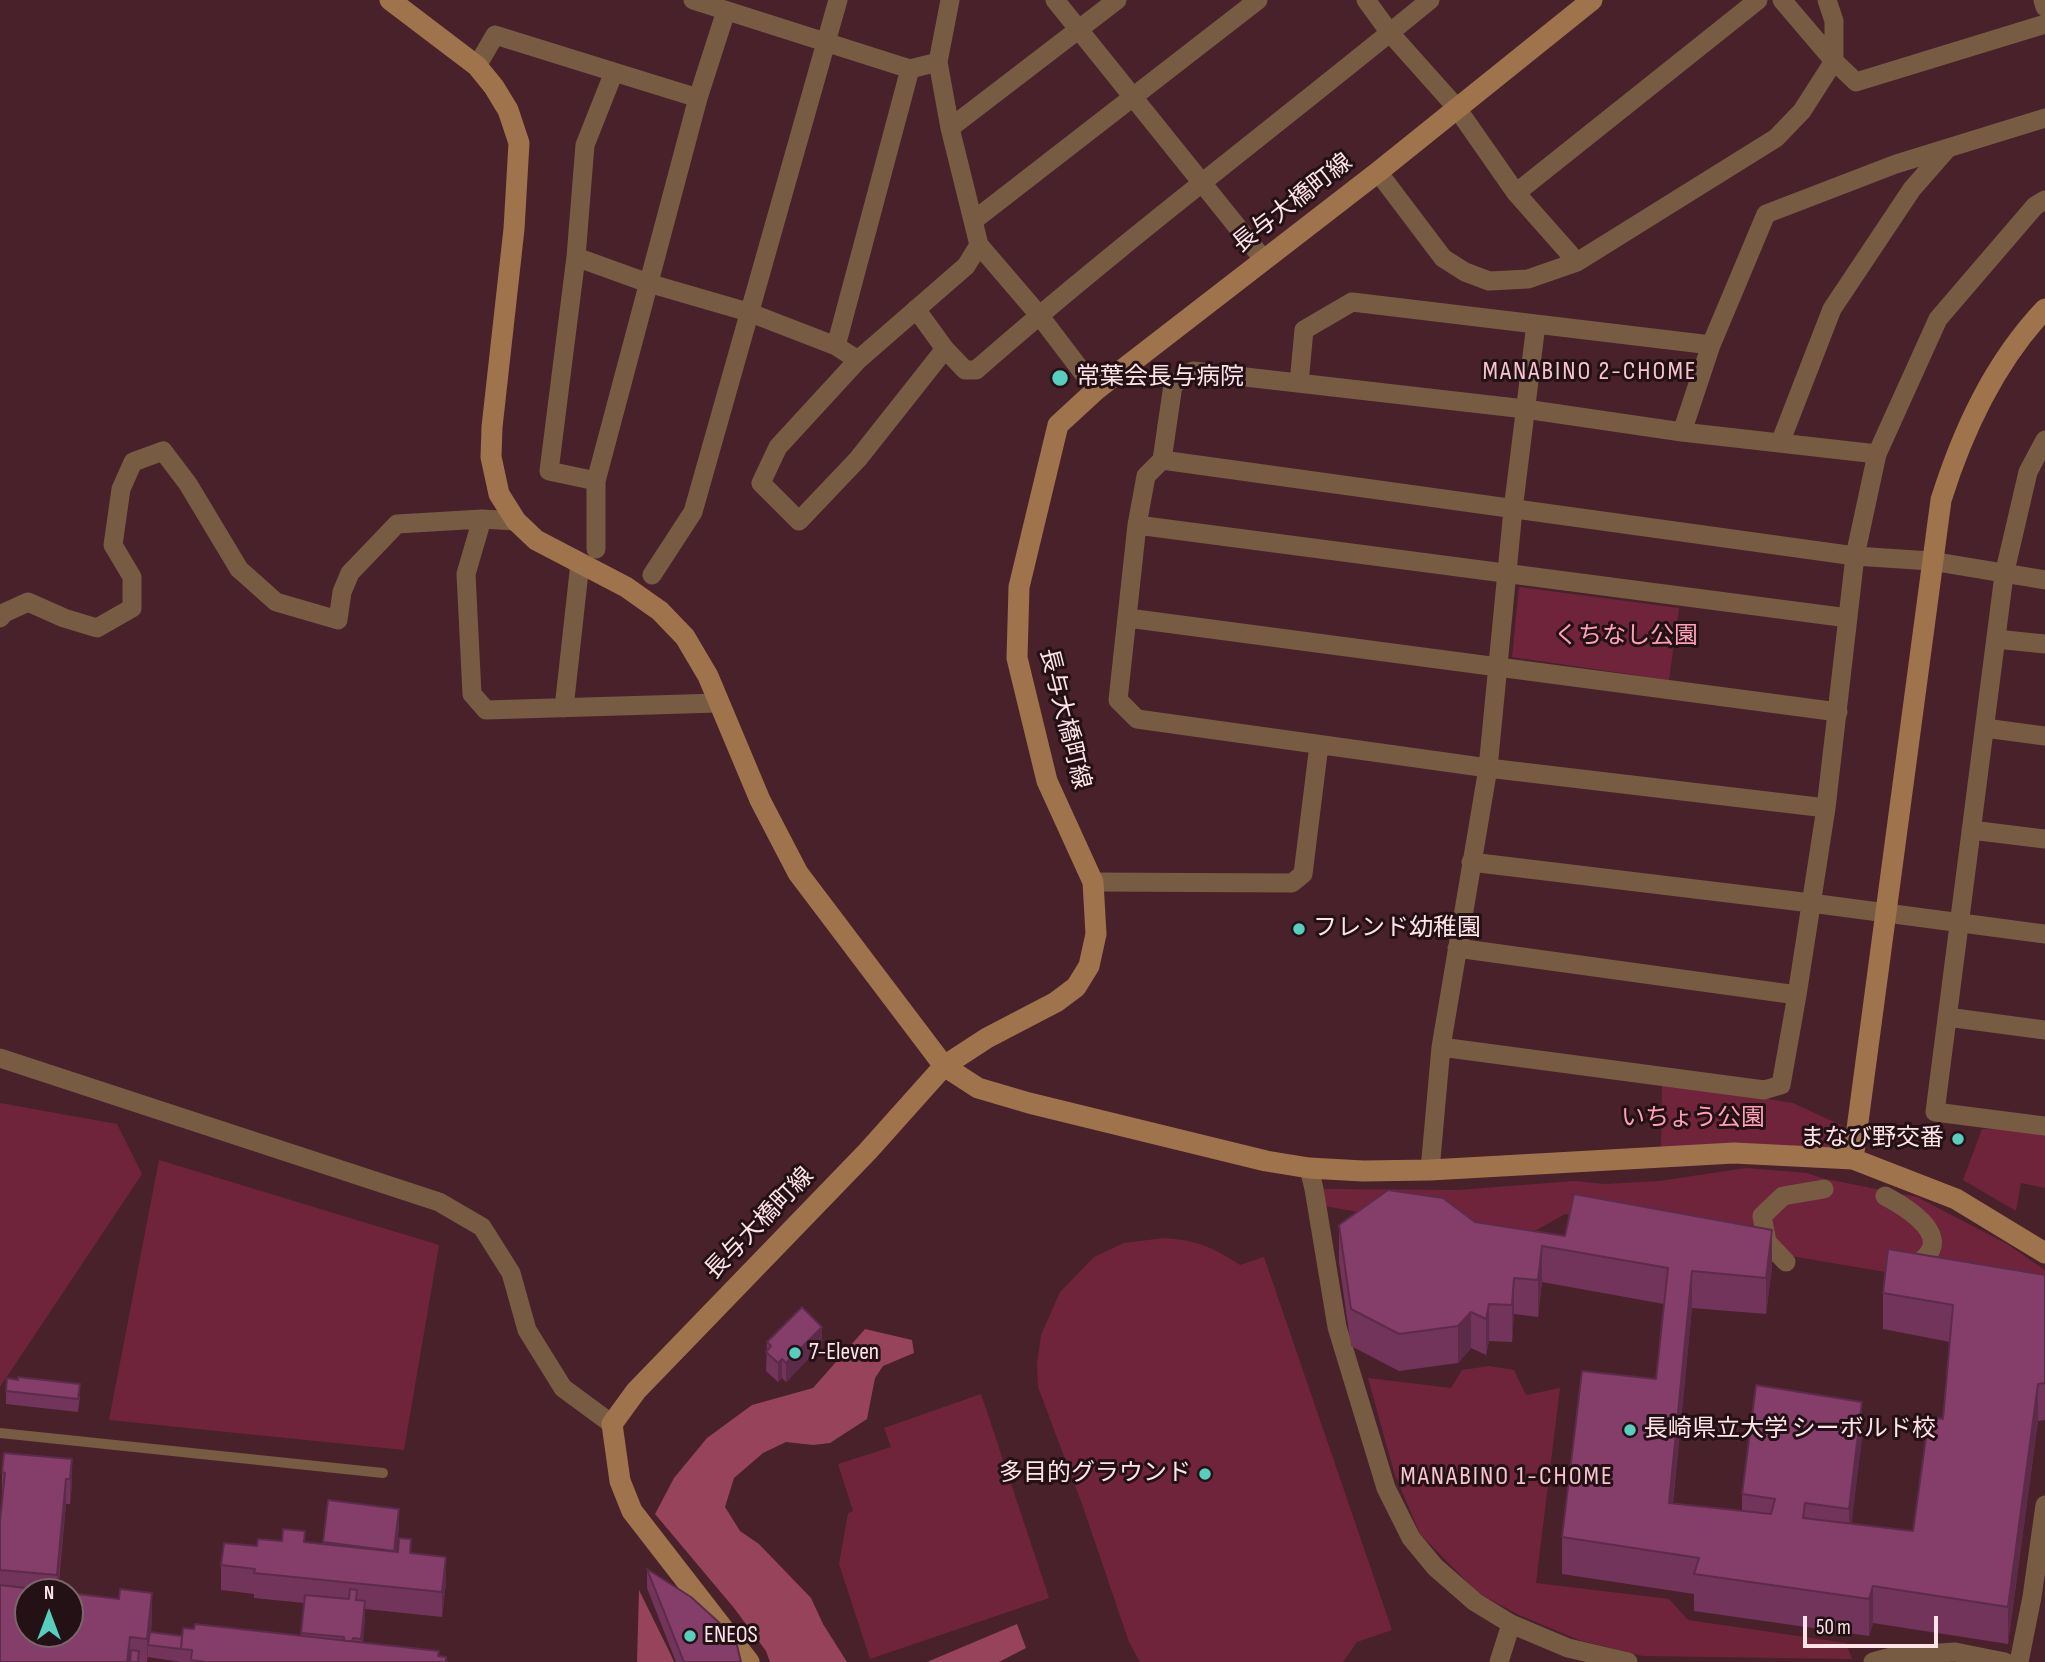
<!DOCTYPE html>
<meta charset="utf-8">
<style>
body{margin:0}
#map{position:relative;width:2045px;height:1662px;overflow:hidden;background:#48212b;font-family:"Sofia Sans Condensed",sans-serif}
canvas{display:block}
.north{position:absolute;left:14px;top:1578px;width:70px;height:70px;box-sizing:border-box;background:#231115;border:2px solid #7b656a;border-radius:50%;rotate:0deg;font-size:19px;font-weight:700;line-height:28px;text-align:center;color:#fee3e9}
.north::after{content:'';display:block;margin:auto;width:24px;height:32px;background:#58cebf;clip-path:polygon(50% 0,100% 100%,50% 72%,0 100%)}
.scale{position:absolute;left:1803px;top:1616px;width:135px;height:32px;box-sizing:border-box;border:4px solid #fee3e9;border-top:0;padding-left:9px;font-size:21px;line-height:24px;white-space:nowrap;color:#fee3e9;-webkit-text-stroke:5px #231115;paint-order:stroke}
</style>
<div id="map">
<canvas width="2045" height="1662"></canvas>
<div class="north">N</div>
<div class="scale">50 m</div>
</div>
<script>
const g = document.querySelector('canvas').getContext('2d');
g.lineJoin = 'round';
function paint(path, color) {
  g.fillStyle = color;
  g.fill(path, 'evenodd');
}
function trace(path, color, width, dash) {
  g.strokeStyle = color;
  g.lineWidth = width;
  g.lineCap = dash ? 'butt' : 'round';
  g.setLineDash(dash || []);
  g.stroke(path);
}
function drawText(font, color, halo, rows, align = 'center') {
  g.font = font + ' "Sofia Sans Condensed","Noto Sans JP",sans-serif';
  g.lineWidth = 6;
  g.setLineDash([]);
  g.textBaseline = 'middle';
  g.strokeStyle = halo;
  g.fillStyle = color;
  for (const [text, x, y, turn = 0] of rows) {
    g.save();
    g.translate(x, y);
    g.rotate((+turn || 0) * Math.PI / 180);
    g.textAlign = isNaN(turn) ? turn : align;
    if (halo) g.strokeText(text, 0, 0);
    g.fillText(text, 0, 0);
    g.restore();
  }
}
paint(new Path2D(`
 M1519,587L1679,608L1669,680L1512,657Z
 M1662,1082L1793,1103L1843,1126L1834,1143L1824,1152L1661,1151Z
 M0,1103L117,1124L142,1174L0,1387Z
 M1982,1129L2021,1130L2045,1133V1188L2021,1183L2016,1211L1963,1180Z
 M159,1160L439,1245L404,1450L109,1420Z
 M1746,1168L1807,1173L1821,1178L1917,1197L2007,1244L2045,1270V1299L1720,1244L1565,1214L1517,1241L1325,1206L1323,1189L1458,1190L1574,1181L1605,1184L1659,1181Z
 M1164,1238C1196,1240 1213,1247 1240,1265L1264,1257L1392,1630L1357,1642L1343,1662H1140L1129,1642L1082,1504L1038,1387L1037,1364L1041,1335L1060,1292L1094,1257L1124,1243Z
 M1489,1366L1514,1370L1526,1395L1560,1388L1536,1583L1669,1599L1688,1620L1846,1643L1852,1659L1643,1656L1579,1640L1519,1615L1478,1593L1420,1534L1394,1472L1368,1378L1451,1388L1462,1370Z
 M981,1394L1049,1598L870,1659L839,1564L848,1513L853,1511L838,1464L891,1447L884,1428Z`), '#70243c');
paint(new Path2D(`
 M865,1329L912,1340L914,1353L883,1366L875,1378L867,1419L830,1443L813,1445L786,1442L763,1453L734,1478L725,1507L740,1531L759,1544L811,1598L823,1624L847,1662H770L766,1651L734,1608L655,1514L674,1478L707,1438L752,1405L813,1388Z
 M639,1590L671,1655L674,1662H637Z
 M1017,1624L1026,1648L999,1662H927Z`), '#96435b');
trace(new Path2D(`
 M0,1433L383,1473`), '#775c43', 10);
trace(new Path2D(`
 M693,0L910,69L938,62
 M950,0L938,62L950,128L979,245L1039,315L1096,390
 M1055,0L1264,260
 M1366,0L1390,33L1456,107L1516,193L1577,262
 M1782,0L1834,61L1856,82L2045,24
 M2043,0L2045,7
 M477,66L495,35L614,72
 M950,128L1117,0
 M1378,172L1443,258L1465,272L1489,281L1528,279L1577,262L1776,138L1802,111L1834,61V21L1827,0
 M1516,193L1758,0
 M973,221L1258,0
 M576,257L648,283L748,312L836,346
 M916,309L945,349L858,459L799,521L761,483L778,447L858,360L966,266L979,245
 M945,349L965,370H976C1123,241 1279,124 1430,0
 M858,360L836,346L910,69
 M1299,383L1304,330L1352,302L1711,345
 M1682,432L1711,345L1766,214L1896,164L2045,118
 M2045,440L2028,472L2004,575L1935,1112L2045,1126
 M1780,443L1832,309L1912,189L1948,148
 M1877,454L1938,319L2035,206L2045,200
 M1162,460L1855,556L1931,561L2045,580
 M596,481L549,471L576,257L585,145L614,72L698,98
 M482,519L466,574L472,694L486,710L718,703
 M1137,525L1848,618
 M596,549V481L698,98L726,11
 M652,575L693,512L838,0
 M0,618L4,613L28,602L64,618L97,628L132,608V577L113,545L121,489L133,462L163,451L188,484L239,569L276,602L338,620L342,592L350,573L397,524L482,519L516,521
 M1128,618L1838,712
 M1996,639L2045,644
 M564,708L580,563
 M1985,728L2045,736
 M1971,830L2045,839
 M1471,862L1811,903L2045,934
 M1093,882L1292,883L1303,874L1319,745
 M1457,948L1797,995
 M1947,1017L2045,1030
 M1441,1047L1764,1090L1781,1085L1797,995L1826,808L1855,556L1877,454L1682,432L1525,409L1193,371L1173,385L1162,460L1146,476L1137,525L1118,700L1137,719L1488,768L1826,808
 M0,1058L439,1202L482,1227L511,1273L527,1330L563,1388L612,1424
 M1309,1168L1314,1189L1337,1327L1386,1488L1411,1538L1435,1567L1475,1602L1511,1624L1568,1648L1628,1662
 M1430,1170L1441,1047L1488,768L1513,510L1536,324
 M1885,1196C1915,1212 1962,1244 1907,1269
 M1786,1262L1767,1242L1762,1216L1783,1196L1824,1189
 M1499,1662L1511,1624
 M1873,1662L1895,1656L1955,1652L2005,1662
 M2019,1662L2032,1597L2045,1505`), '#775c43', 19);
trace(new Path2D(`
 M390,0L477,66L494,87L508,110L519,143L514,229L492,427L491,457L499,494L516,521L536,540L626,587L660,611L685,637L708,676L760,800L798,873L944,1066L978,1088L1029,1103L1266,1161L1309,1168L1363,1171L1430,1170L1734,1153L1853,1159L1956,1199L2045,1253
 M1853,1159L1941,500C1963,430 1994,363 2045,309
 M749,1662L632,1511L620,1481L612,1424L636,1391L868,1151L944,1066L987,1038L1056,1002L1076,987L1089,966L1096,934L1093,882L1047,781L1017,658L1019,587L1058,425L1096,390L1378,172L1592,0`), '#9f744c', 21);
paint(new Path2D(`
 M1475,1222L1772,1267L1766,1314L1692,1308L1673,1503L1742,1511V1494L1862,1438L1851,1524L1913,1531L1943,1419L1950,1342L1883,1329V1293L2045,1275V1420L2038,1421L2008,1644L1873,1623L1869,1636L1694,1611V1594L1562,1574V1537L1656,1379L1664,1304L1542,1282L1538,1317L1514,1314L1512,1342L1489,1341L1486,1355L1471,1348L1458,1363L1399,1371L1351,1346L1339,1262V1225Z
 M767,1342L822,1345L786,1382L782,1378L778,1382L766,1371Z
 M6,1391L80,1396L78,1412L6,1404Z
 M72,1459V1484L70,1504H66L58,1592L152,1618L151,1632L182,1636H301L304,1603L254,1598V1594L221,1590V1565L257,1546L282,1541L323,1544L328,1500L399,1528L396,1552L411,1553L446,1582L442,1617L365,1609L363,1643L439,1656L446,1662H181L148,1657V1654L147,1662H0V1521L2,1497V1472Z
 M647,1569L741,1662H676L647,1588Z`), '#72345b');
paint(new Path2D(`
 M1772,1230V1267L1766,1314V1278Z
 M1542,1246V1282L1538,1317V1280Z
 M1692,1271V1308L1669,1539V1503Z
 M1514,1278V1314L1512,1342V1305Z
 M1489,1304V1341L1486,1355V1319Z
 M1471,1312V1348L1458,1363V1326Z
 M822,1327V1345L786,1382V1363Z
 M782,1359V1378L778,1382V1363Z
 M2038,1384V1421L2008,1644V1607Z
 M1862,1402V1438L1849,1546V1509Z
 M72,1459V1484L70,1504V1479Z
 M66,1479V1504L57,1592V1575Z
 M399,1509V1528L394,1571V1552Z
 M446,1557V1582L442,1617V1592Z
 M1873,1586V1623L1869,1636V1599Z
 M152,1593V1618L149,1645H148L147,1662V1639Z
 M365,1601V1620L361,1658V1639Z
 M130,1637V1662H127Z`), '#5d2b4a');
const building = new Path2D(`
 M1388,1190L1443,1198L1475,1222L1565,1236L1574,1194L1772,1230L1766,1278L1692,1271L1669,1503L1771,1514L1775,1499L1742,1494L1756,1385L1862,1402L1849,1509L1805,1503L1803,1518L1913,1531L1929,1416L1943,1419L1953,1305L1883,1293L1888,1249L2045,1275V1383L2038,1384L2008,1607L1873,1586L1869,1599L1694,1574L1699,1558L1562,1537L1582,1371L1656,1379L1668,1268L1542,1246L1538,1280L1514,1278L1512,1305L1489,1304L1486,1319L1471,1312L1458,1326L1399,1334L1351,1309L1339,1225Z
 M802,1307L822,1327L786,1363L782,1359L778,1363L766,1352L771,1346L767,1342Z
 M18,1377L80,1384L78,1399L6,1391L7,1378L18,1380Z
 M4,1453L72,1459L70,1479H66L57,1575L0,1570V1521L5,1473L2,1472Z
 M328,1500L399,1509L394,1551L323,1542Z
 M283,1529L305,1531L304,1542L398,1552L399,1538L411,1539L410,1553L446,1557L442,1592L254,1573L255,1569L221,1565L224,1543L257,1546L258,1539L282,1541Z
 M647,1569L691,1597L735,1637L741,1662H684Z
 M0,1585L58,1592H28V1634H70V1593L119,1599L120,1589L152,1593L147,1639L130,1637L127,1662H0Z
 M350,1589L357,1590L356,1600L365,1601L361,1639L353,1638L352,1641H344V1637L301,1633L305,1595L349,1599Z
 M195,1624L439,1651L438,1656L446,1657V1662H205L191,1660L192,1650L181,1649L183,1628L194,1629Z
 M150,1632L182,1636L181,1649L148,1645Z
 M131,1650L139,1651L138,1662H130Z`);
paint(building, '#853d6a');
trace(building, '#5d2b4a', 2);
for (const [x, y, r, color] of [
 [1060,378,9,"#58cebf"],
 [1299,929,7,"#58cebf"],
 [1958,1139,7,"#58cebf"],
 [795,1353,7,"#58cebf"],
 [1630,1430,7,"#58cebf"],
 [1205,1474,7,"#58cebf"],
 [690,1636,7,"#58cebf"]
]) {
  const dot = new Path2D();
  dot.arc(x, y, r, 0, 2 * Math.PI);
  g.fillStyle = color;
  g.fill(dot);
  trace(dot, '#231115', 2.5);
}
drawText('24px', '#fee3e9', '#231115', [
 ["長与大橋町線",1293,204,-38],
 ["長与大橋町線",1064,719,76],
 ["長与大橋町線",760,1224,-46]
]);
drawText('24px', '#fee3e9', '#231115', [
 ["常葉会長与病院",1076,378],
 ["フレンド幼稚園",1313,929],
 ["まなび野交番",1944,1139,"right"],
 ["7-Eleven",809,1353],
 ["長崎県立大学 シーボルド校",1644,1430],
 ["多目的グラウンド",1191,1474,"right"],
 ["ENEOS",704,1636]
], 'left');
drawText('24px', '#ffa0b7', '#231115', [
 ["くちなし公園",1626,637],
 ["いちょう公園",1693,1119]
]);
g.letterSpacing = '2px';
drawText('26px', '#f8c4cf', '#231115', [
 ["MANABINO 2-CHOME",1590,372],
 ["MANABINO 1-CHOME",1507,1477]
]);
g.letterSpacing = '0px';
</script>
